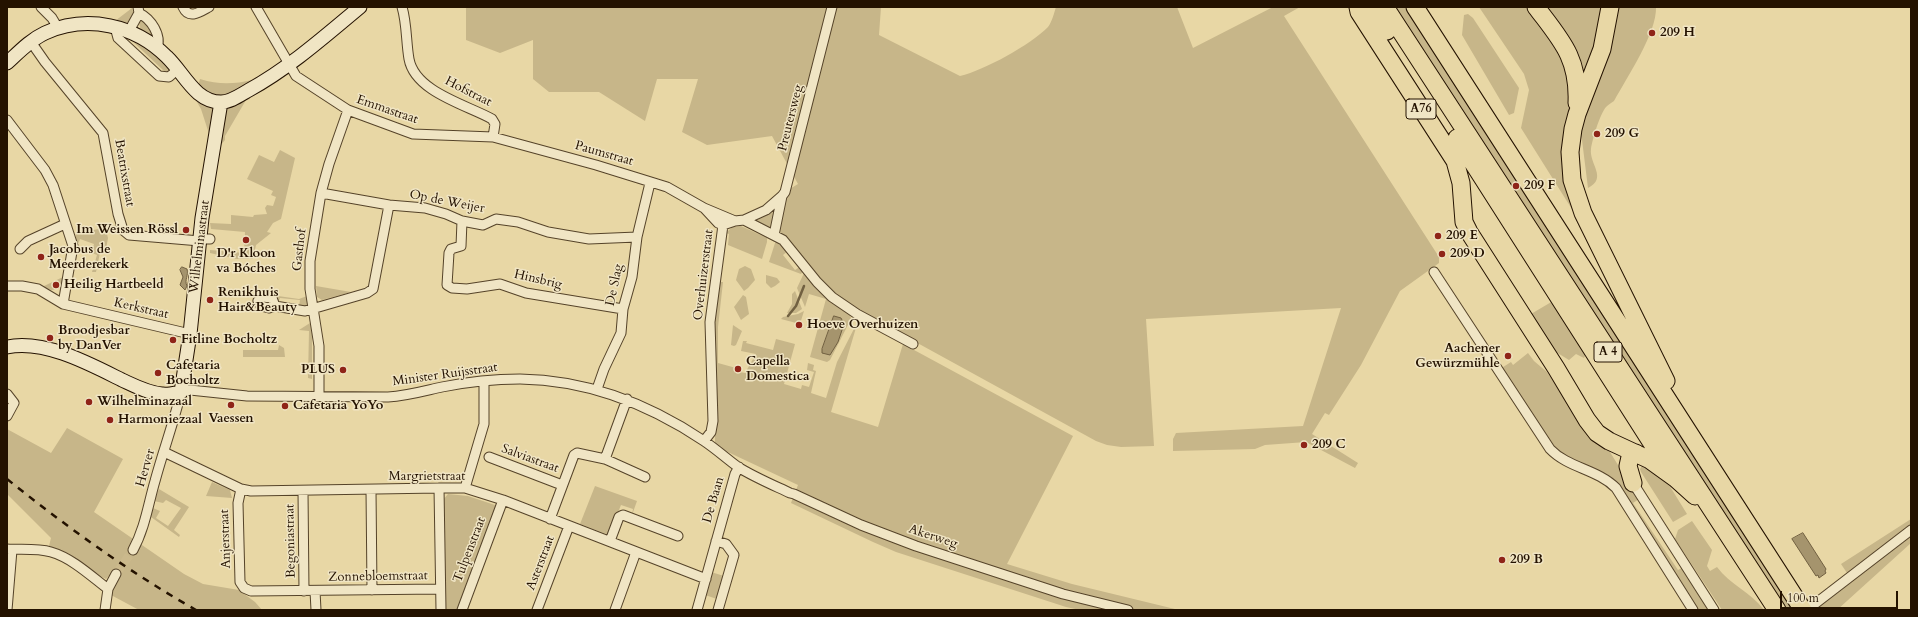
<!DOCTYPE html>
<meta charset="utf-8">
<style>
body{margin:0}
#map{position:relative;width:1918px;height:617px;overflow:hidden;background:#e8d7a5;font-family:Cardo,serif}
canvas{display:block}
.frame{position:absolute;inset:0;border:8px solid #241200;pointer-events:none}
.scale{position:absolute;left:1780px;top:591px;width:118px;height:18px;box-sizing:border-box;border:2px solid #241200;border-top:0;padding-left:5px;font-size:12px;line-height:14px;white-space:nowrap;color:#241200;-webkit-text-stroke:3px #f0e5c4;paint-order:stroke}
</style>
<div id="map">
<canvas width="1918" height="617"></canvas>
<div class="frame"></div>
<div class="scale">100 m</div>
</div>
<script>
const g = document.querySelector('canvas').getContext('2d');
g.lineJoin = 'round';
function paint(path, color) {
  g.fillStyle = color;
  g.fill(path, 'evenodd');
}
function trace(path, color, width, dash) {
  g.strokeStyle = color;
  g.lineWidth = width;
  g.lineCap = dash ? 'butt' : 'round';
  g.setLineDash(dash || []);
  g.stroke(path);
}
function drawText(font, color, halo, rows, align = 'center') {
  g.font = font + ' Cardo,serif';
  g.lineWidth = 3;
  g.setLineDash([]);
  g.textBaseline = 'middle';
  g.strokeStyle = halo;
  g.fillStyle = color;
  for (const [text, x, y, turn = 0] of rows) {
    g.save();
    g.translate(x, y);
    g.rotate((+turn || 0) * Math.PI / 180);
    g.textAlign = isNaN(turn) ? turn : align;
    if (halo) g.strokeText(text, 0, 0);
    g.fillText(text, 0, 0);
    g.restore();
  }
}
paint(new Path2D(`
 M466,7H881L879,35L960,76C985,70 1030,45 1048,27C1052,22 1054,13 1056,7H1177L1193,48L1273,7H1300L1284,16L1439,257V263L1400,291L1361,365L1329,415L1325,413L1312,434L1358,463L1355,468L1306,442L1265,445L1255,449L1173,451V439L1176,433L1303,426L1341,308L1146,319L1154,446L1121,447L1107,445L1096,441L850,306L823,283L791,243L776,233L788,190L798,184L772,136L707,145L682,132L698,79H657L645,121L599,92H549L533,79V40L500,53L466,40Z
 M1392,7H1408L1797,610H1784Z
 M1479,7H1529L1569,59L1585,230L1521,128L1529,90L1524,74Z
 M1543,7H1603L1598,37L1580,83Z
 M1616,7H1656C1657,33 1627,77 1614,101C1611,103 1608,105 1606,107C1600,114 1592,140 1591,149C1589,164 1608,178 1588,188L1581,132Z
 M132,8L134,14L128,23L115,21Z
 M1468,14L1473,18L1519,88L1514,113L1509,115L1462,35L1464,15Z
 M143,18L158,40L141,31L139,23Z
 M123,35C141,40 155,53 169,66L168,72L165,74L160,73L164,71L128,37H121Z
 M256,77L258,78L230,95L216,97L198,86L200,79C219,85 234,84 253,80Z
 M250,96V99L246,100L225,136V140L220,146L224,113L227,106Z
 M194,97L214,109L211,140L201,109Z
 M280,150L295,158L281,219L273,223L267,232L271,233L256,245L253,259H237L210,253V250L244,253L245,232L211,229L210,223L231,224V215L253,217L254,215L267,214L265,208L267,205L273,206L276,197L271,195L273,191L247,179L259,155L274,162Z
 M777,206L770,229L752,220Z
 M116,225V228L106,230L108,238L106,249L101,248L96,272H92L97,255L92,253L94,244L80,239L78,244L75,243L76,234Z
 M741,226L767,238V242L762,259L728,245L729,234L726,233L732,227Z
 M778,241L788,251L783,255L795,270L801,266L803,271L801,274L769,262L775,243Z
 M745,266L751,269L755,280L748,288L744,291L736,280L739,269Z
 M804,273L850,314L851,319L830,360L827,362L810,357L826,299L809,294L805,307L797,288Z
 M766,275L777,278L780,282L775,286L771,288L766,283Z
 M65,276L58,289L51,290L42,287Z
 M719,282H723L718,327V363L736,368L735,371L745,373L756,354L741,351L743,341H747L746,343L773,350L776,339L795,344L784,384L801,389L802,385L809,387L814,372L807,370L808,363L814,365L813,370L816,371L811,393L826,398L837,362L858,321L831,412L878,427L903,344L1073,436L1007,564L1072,584L1179,610H1080L1066,607L896,552L873,542L791,503L798,485L715,446L714,320Z
 M316,286L351,292L322,300L317,297Z
 M795,291L802,309L796,313H787L792,304V294Z
 M743,295L746,297L749,314L741,320L734,307Z
 M278,296L299,299L307,296L308,306H299L300,300L280,298L278,303Z
 M1553,301L1586,354L1584,358L1576,354L1569,360L1551,349L1531,314Z
 M804,311L800,324L781,319L783,317L798,314Z
 M310,323L312,335V379L308,378L309,331L299,330Z
 M733,325L742,331L736,345L734,346L731,345Z
 M279,345L284,348L285,357H243V350H278Z
 M1528,353L1534,361L1547,372L1583,426L1605,444L1639,499L1633,503L1678,570L1682,568L1709,610H1697L1625,498L1555,452L1500,369L1511,362L1513,365Z
 M67,428L123,459L94,512L184,574L203,584L239,590L255,602L262,610H139L111,595L115,579L110,575L106,579L98,575L77,559L49,546L51,538L7,494V429L51,453Z
 M1642,466H1644L1666,480L1687,514L1673,522L1641,472L1640,469Z
 M212,482L230,490L232,498L206,496Z
 M595,486L637,501L632,515L633,509L621,505L609,535L580,524Z
 M159,489L189,507L174,530L180,535L179,537L151,517L153,508L160,511L156,518L168,526L181,508L166,500L163,503L154,501Z
 M448,494L468,496L498,506L459,610H444L443,500Z
 M1911,519V543L1837,610H1817L1811,601L1847,573L1841,564Z
 M1692,521L1712,550L1707,566L1710,571L1717,567C1730,585 1751,592 1764,610H1722L1675,539L1678,530Z
 M711,572L724,576L717,599L705,595Z`), '#c7b689');
const water = new Path2D(`
 M182,267L187,269C189,275 184,280 187,286L185,290L180,285L183,277L180,270Z
 M834,316L841,318L844,324L838,342L830,355L822,353V349Z
 M1803,533L1826,569L1825,571L1826,573L1819,578L1818,575L1816,576L1792,539Z`);
paint(water, '#a5946d');
trace(water, '#716041', 1);
trace(new Path2D(`
 M788,316L796,306L804,286`), '#716041', 2.5);
trace(new Path2D(`
 M116,574L133,550`), '#cbb98c', 9, [9, 4.5]);
const street = new Path2D(`
 M41,7L52,18L58,28
 M183,7C189,20 200,12 209,7
 M256,7L296,76L348,110L413,134L493,137L596,165L667,187L704,208L735,221
 M402,7C407,24 406,42 409,59C415,92 467,105 492,119L495,124L493,137
 M139,13C151,19 162,35 157,49
 M115,27L118,38L159,76L169,77L178,69
 M129,31L139,13L138,7
 M31,42L45,62L103,133L118,214L123,230L129,235L200,241
 M7,120L45,170L53,185L73,246L63,304
 M321,193L389,205L425,208L446,214L462,221L483,225L496,219L518,222L548,232L589,239L637,237
 M705,209L718,223L723,225
 M744,220L766,210L782,196
 M462,221L461,246L451,249L449,253L447,285L452,288L467,289L500,284L526,293L623,309
 M723,225L735,221L744,220L783,240L817,282L832,297L857,314L913,344
 M774,235L782,196L785,192L832,7
 M200,239H210
 M20,249L28,241L65,224
 M1434,272L1550,449C1568,468 1597,469 1616,488L1693,610
 M7,286H22L38,289L63,304L190,334
 M275,306L272,298L262,297L258,301L261,306L269,308L275,306L305,311L367,293L373,289L389,205
 M597,389L604,369L621,333L623,309L632,277L637,237L650,183
 M7,394L14,403L7,416
 M319,396V346L310,289V261L321,193L329,164L348,110
 M704,441L711,432L713,421L710,322L723,225
 M164,452L241,489L251,491L439,488H465L503,500L706,579
 M489,457L562,485
 M605,459L627,399
 M1633,483L1714,610
 M439,488L441,610
 M465,488L484,424V381
 M241,489L238,503L240,582L244,588L251,591L440,589
 M371,490L372,590
 M303,491L304,591
 M550,519L574,455L577,453L605,459L645,477
 M610,541L619,517L623,515L678,536
 M716,541L726,544L734,555L718,610
 M7,549C21,550 37,548 51,552C72,558 91,576 108,589
 M133,550C145,528 148,505 155,481C163,451 174,422 181,392L190,390L247,396L388,397C407,396 424,391 442,387C467,382 494,379 520,379C587,380 649,404 704,441C716,449 727,459 738,467C754,477 773,485 790,493L794,494L861,525L916,546L1063,594L1128,610
 M315,591L316,610
 M7,610L12,550
 M105,610L108,589L116,574
 M462,610L503,500
 M537,610L569,526
 M615,610L636,552
 M697,610L735,474L739,467
 M1807,610L1911,530`);
const secondary = new Path2D(`
 M7,63C19,52 30,40 45,33C87,14 135,25 167,57C184,73 195,102 221,102C231,102 240,95 249,90C289,68 324,37 360,7
 M7,347C44,339 90,364 122,380C135,386 148,393 162,394C168,395 175,393 181,392L190,334L202,218L221,102`);
const highway = new Path2D(`
 M1358,7L1359,12L1455,161L1461,183L1464,222L1469,232L1556,368L1587,420L1597,433L1609,441L1650,460L1675,478L1695,496
 M1371,7L1387,31
 M1385,7L1777,610
 M1415,7L1803,610
 M1536,7C1561,40 1579,58 1577,103
 M1610,7L1602,49L1577,114L1573,129L1570,152L1572,180L1583,213L1666,381
 M1457,138L1669,470
 M1633,483L1628,466L1630,457L1636,453`);
trace(street, '#554329', 11);
trace(secondary, '#241200', 15);
trace(highway, '#241200', 19);
trace(street, '#f0e5c4', 9);
trace(secondary, '#f0e5c4', 13);
trace(highway, '#e8d7a5', 17);
trace(new Path2D(`
 M7,479C67,527 129,572 196,610`), '#241200', 2.5, [7, 7]);
for (const [x, y, r, color] of [
 [1652,33,4,"#8f2418"],
 [1597,134,4,"#8f2418"],
 [1516,186,4,"#8f2418"],
 [186,230,4,"#8f2418"],
 [1438,236,4,"#8f2418"],
 [246,240,4,"#8f2418"],
 [1442,254,4,"#8f2418"],
 [41,257,4,"#8f2418"],
 [56,285,4,"#8f2418"],
 [210,300,4,"#8f2418"],
 [799,325,4,"#8f2418"],
 [50,338,4,"#8f2418"],
 [173,340,4,"#8f2418"],
 [1508,356,4,"#8f2418"],
 [738,369,4,"#8f2418"],
 [343,370,4,"#8f2418"],
 [158,373,4,"#8f2418"],
 [89,402,4,"#8f2418"],
 [231,405,4,"#8f2418"],
 [285,406,4,"#8f2418"],
 [110,420,4,"#8f2418"],
 [1304,445,4,"#8f2418"],
 [1502,560,4,"#8f2418"]
]) {
  const dot = new Path2D();
  dot.arc(x, y, r, 0, 2 * Math.PI);
  g.fillStyle = color;
  g.fill(dot);
  trace(dot, '#f0e5c4', 1.5);
}
for (const [x, y, w] of [
 [1421,109,30],
 [1608,352,28]
]) {
  const box = new Path2D();
  box.roundRect(x - w / 2, y - 10, w, 20, 3);
  g.fillStyle = '#f0e5c4';
  g.fill(box);
  trace(box, '#241200', 1);
}
drawText('bold 12px', '#241200', null, [
 ["A76",1421,109],
 ["A 4",1608,352]
]);
drawText('bold 13px', '#241200', '#f0e5c4', [
 ["209 H",1660,33],
 ["209 G",1605,134],
 ["209 F",1524,186],
 ["Im Weissen Rössl",178,230,"right"],
 ["209 E",1446,236],
 ["Jacobus de",49,250],
 ["Meerderekerk",49,265],
 ["D'r Kloon",246,254,"center"],
 ["va Bóches",246,269,"center"],
 ["209 D",1450,254],
 ["Heilig Hartbeeld",64,285],
 ["Renikhuis",218,293],
 ["Hair&Beauty",218,308],
 ["Hoeve Overhuizen",807,325],
 ["Broodjesbar",58,331],
 ["by DanVer",58,346],
 ["Fitline Bocholtz",181,340],
 ["Aachener",1500,349,"right"],
 ["Gewürzmühle",1500,364,"right"],
 ["Capella",746,362],
 ["Domestica",746,377],
 ["Cafetaria",166,366],
 ["Bocholtz",166,381],
 ["PLUS",335,370,"right"],
 ["Wilhelminazaal",97,402],
 ["Cafetaria YoYo",293,406],
 ["Vaessen",231,419,"center"],
 ["Harmoniezaal",118,420],
 ["209 C",1312,445],
 ["209 B",1510,560]
], 'left');
drawText('13px', '#241200', '#f0e5c4', [
 ["Hofstraat",468,92,27],
 ["Emmastraat",387,110,19],
 ["Preutersweg",791,118,-76],
 ["Paumstraat",604,154,16],
 ["Beatrixstraat",124,173,80],
 ["Op de Weijer",447,202,11],
 ["Wilhelminastraat",200,247,-83],
 ["Gasthof",300,250,-83],
 ["Overhuizerstraat",704,275,-83],
 ["Hinsbrig",538,280,13],
 ["De Slag",615,285,-78],
 ["Kerkstraat",141,309,13],
 ["Minister Ruijsstraat",445,375,-8],
 ["Salviastraat",530,459,20],
 ["Herver",146,468,-74],
 ["Margrietstraat",427,477],
 ["De Baan",714,500,-74],
 ["Akerweg",933,537,18],
 ["Anjerstraat",226,539,-92],
 ["Begoniastraat",291,541,-91],
 ["Tulpenstraat",470,550,-69],
 ["Asterstraat",541,563,-69],
 ["Zonnebloemstraat",378,577,-1]
]);
</script>
